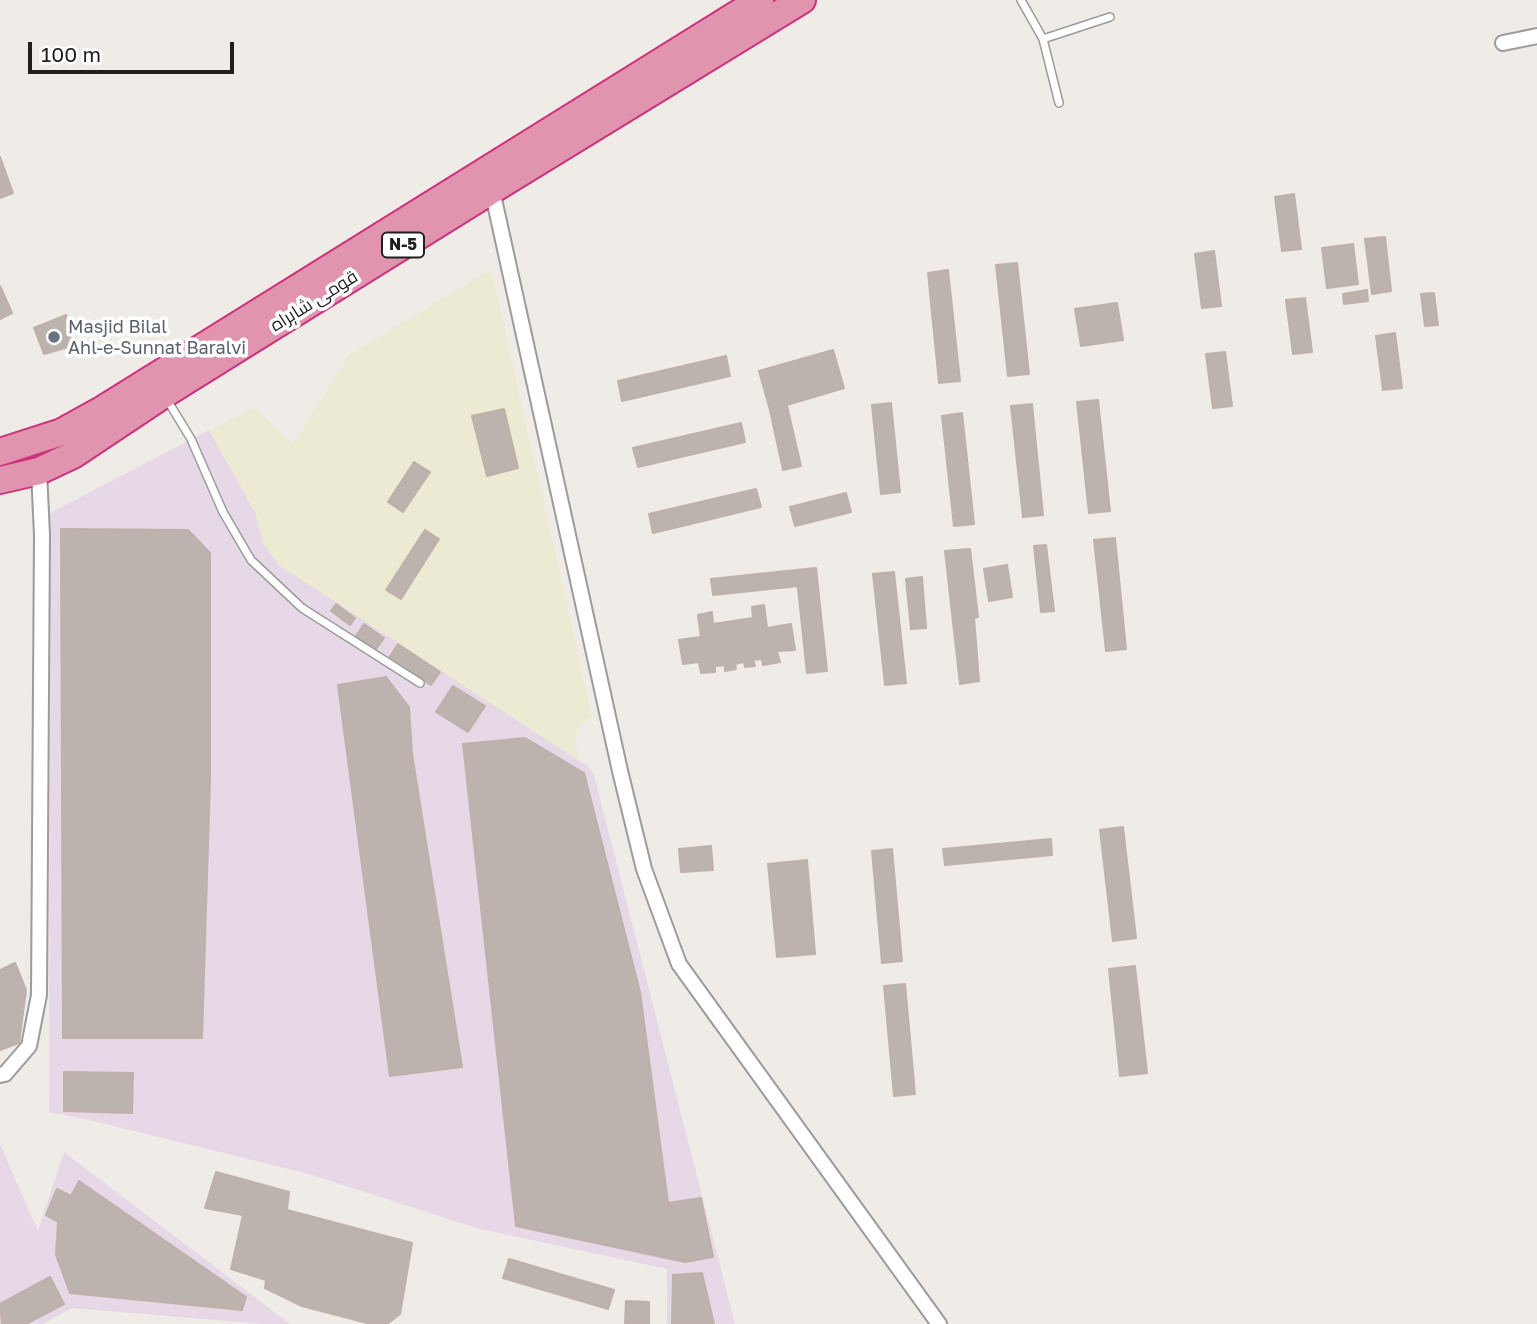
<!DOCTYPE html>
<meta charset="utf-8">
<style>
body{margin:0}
#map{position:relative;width:1537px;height:1324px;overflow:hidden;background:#efebe6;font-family:"Golos Text",sans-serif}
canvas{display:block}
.scale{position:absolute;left:28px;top:42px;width:206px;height:32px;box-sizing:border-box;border:4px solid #1f1f1f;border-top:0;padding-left:9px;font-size:21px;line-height:24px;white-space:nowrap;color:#1f1f1f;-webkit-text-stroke:5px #fff;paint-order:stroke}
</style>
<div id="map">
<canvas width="1537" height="1324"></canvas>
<div class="scale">100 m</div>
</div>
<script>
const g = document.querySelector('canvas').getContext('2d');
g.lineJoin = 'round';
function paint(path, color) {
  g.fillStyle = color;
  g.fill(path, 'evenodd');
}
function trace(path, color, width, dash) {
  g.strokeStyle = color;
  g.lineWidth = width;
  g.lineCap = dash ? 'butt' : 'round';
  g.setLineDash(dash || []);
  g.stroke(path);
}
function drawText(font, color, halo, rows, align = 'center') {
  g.font = font + ' "Golos Text",Cairo,sans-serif';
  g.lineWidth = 7;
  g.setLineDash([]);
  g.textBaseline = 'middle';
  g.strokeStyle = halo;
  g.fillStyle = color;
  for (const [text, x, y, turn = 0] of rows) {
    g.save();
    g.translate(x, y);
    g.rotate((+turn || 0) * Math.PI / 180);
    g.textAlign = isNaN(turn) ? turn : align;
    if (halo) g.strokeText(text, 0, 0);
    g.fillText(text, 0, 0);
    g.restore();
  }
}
paint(new Path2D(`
 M209,430L256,514L263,543L279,565L588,766L594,775L735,1324H667V1269L476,1228L309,1174L98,1122L49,1112L50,513Z
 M0,1144L38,1231L64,1152L290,1324H264L72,1308L43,1324H0Z`), '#e7d8e7');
paint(new Path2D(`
 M491,269L592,717L580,726L576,734V746L579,761L279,565L263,543L256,514L209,430L254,408L293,444L349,355Z`), '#ecead3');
const building = new Path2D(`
 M0,157L13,193L0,198Z
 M1294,194L1301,249L1282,251L1275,197Z
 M1385,237L1391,291L1372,294L1365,239Z
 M1353,244L1358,284L1327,288L1322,248Z
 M1214,251L1221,306L1202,308L1195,254Z
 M1017,263L1029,374L1008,376L996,265Z
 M948,270L960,381L939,383L928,273Z
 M0,286L12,313L0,319Z
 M1367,290L1368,301L1344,304L1343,294Z
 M1434,293L1438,325L1425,326L1421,294Z
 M1305,298L1312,352L1293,354L1286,300Z
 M1117,303L1123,340L1081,346L1075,309Z
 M66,315L72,346L44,354L34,328Z
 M1395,333L1402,388L1383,390L1376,336Z
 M833,350L844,388L770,410L759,371Z
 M1225,352L1232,406L1213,408L1206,354Z
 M726,356L730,376L622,401L618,381Z
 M1098,400L1110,511L1089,513L1077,402Z
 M891,403L900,492L881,494L872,405Z
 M1032,404L1043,515L1023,517L1011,406Z
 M787,406L801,466L783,470L770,410Z
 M504,409L518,468L487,476L472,416Z
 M962,413L974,524L954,526L942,416Z
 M741,423L745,442L638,467L633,448Z
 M414,462L430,472L403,512L388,502Z
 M756,489L761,507L653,533L649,514Z
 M846,493L851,512L795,526L790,507Z
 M61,529L188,530L210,553V780L202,1038H63Z
 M425,530L439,539L401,599L386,590Z
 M1115,538L1126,649L1106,651L1094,540Z
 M1046,545L1054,611L1041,612L1034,546Z
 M970,549L978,617L974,618L979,681L960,684L945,551Z
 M1007,565L1012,597L989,601L984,569Z
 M816,568L827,671L807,673L796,570Z
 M796,570L798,586L713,595L711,579Z
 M894,572L906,683L885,685L873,574Z
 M922,577L926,628L911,629L906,579Z
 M336,604L355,618L350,625L331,611Z
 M764,605L767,628L791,624L795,650L777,651L780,662L763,665L762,659L753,660L755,666L745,667L744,662L735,664L736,669L725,671V665L715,666V672L701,673L699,662L683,664L679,640L701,637L698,615L712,612L713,624L753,618L752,607Z
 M364,624L384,638L374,652L354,639Z
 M398,644L440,672L431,685L389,658Z
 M386,677L409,707L412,754L462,1067L390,1076L338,685Z
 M453,686L485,706L468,732L436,712Z
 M525,738L584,773L640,992L668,1203L701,1198L713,1257L685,1262L516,1226L463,744Z
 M1123,827L1136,938L1113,941L1100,830Z
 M1051,839L1052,855L945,865L943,849Z
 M711,846L713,870L681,872L679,849Z
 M892,849L902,961L882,963L872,851Z
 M807,860L815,954L777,957L768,864Z
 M15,963L26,990L19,1043L0,1050V970Z
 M1135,966L1147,1073L1120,1076L1109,969Z
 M905,984L915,1094L894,1096L884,986Z
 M64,1072L133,1073L132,1113L64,1111Z
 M216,1172L289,1192L287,1210L412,1243L400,1314L387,1324H371L302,1306L265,1288L266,1280L231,1269L243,1215L205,1208Z
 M79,1181L246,1297L242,1310L70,1293L56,1255L58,1222L46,1215L57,1189L71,1196Z
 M509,1259L614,1290L608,1309L503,1278Z
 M702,1273L714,1324H672L673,1275Z
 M50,1277L64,1304L26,1324H2L0,1304Z
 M626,1301L649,1302V1324H625Z`);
paint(building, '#bcb3af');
trace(building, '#bfb0a9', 2);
const lane = new Path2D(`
 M1021,0L1043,39L1059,103
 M1043,39L1110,17
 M166,398L191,439L223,512L251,560L302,608L420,683`);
const street = new Path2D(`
 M1503,43L1537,36
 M492,190L620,771L644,869L679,964L939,1324
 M0,1075L5,1074L29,1046L39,995L42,535L39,471`);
const highway = new Path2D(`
 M0,452L62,432L100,411L760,0
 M0,480L39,471L73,455L163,395L492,190L802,0`);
trace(lane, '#9c9c9c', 10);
trace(street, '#9c9c9c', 18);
trace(highway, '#cd337d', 30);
trace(lane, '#fff', 7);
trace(street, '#fff', 14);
trace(highway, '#e094ad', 26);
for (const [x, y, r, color] of [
 [54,337,7,"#6b7280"]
]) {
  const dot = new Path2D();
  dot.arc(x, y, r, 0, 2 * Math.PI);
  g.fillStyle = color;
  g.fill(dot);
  trace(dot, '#fff', 2.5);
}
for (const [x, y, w] of [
 [403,245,42]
]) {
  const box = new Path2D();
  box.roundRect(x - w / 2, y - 12.5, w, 25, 5);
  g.fillStyle = '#fff';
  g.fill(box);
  trace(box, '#1f1f1f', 2);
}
drawText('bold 16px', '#1f1f1f', null, [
 ["N-5",403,245]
]);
drawText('18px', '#1f1f1f', '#fff', [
 ["قومی شاہراہ",314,301,-32]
]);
drawText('18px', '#5b616d', '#fff', [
 ["Masjid Bilal",68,327],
 ["Ahl-e-Sunnat Baralvi",68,348]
], 'left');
</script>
